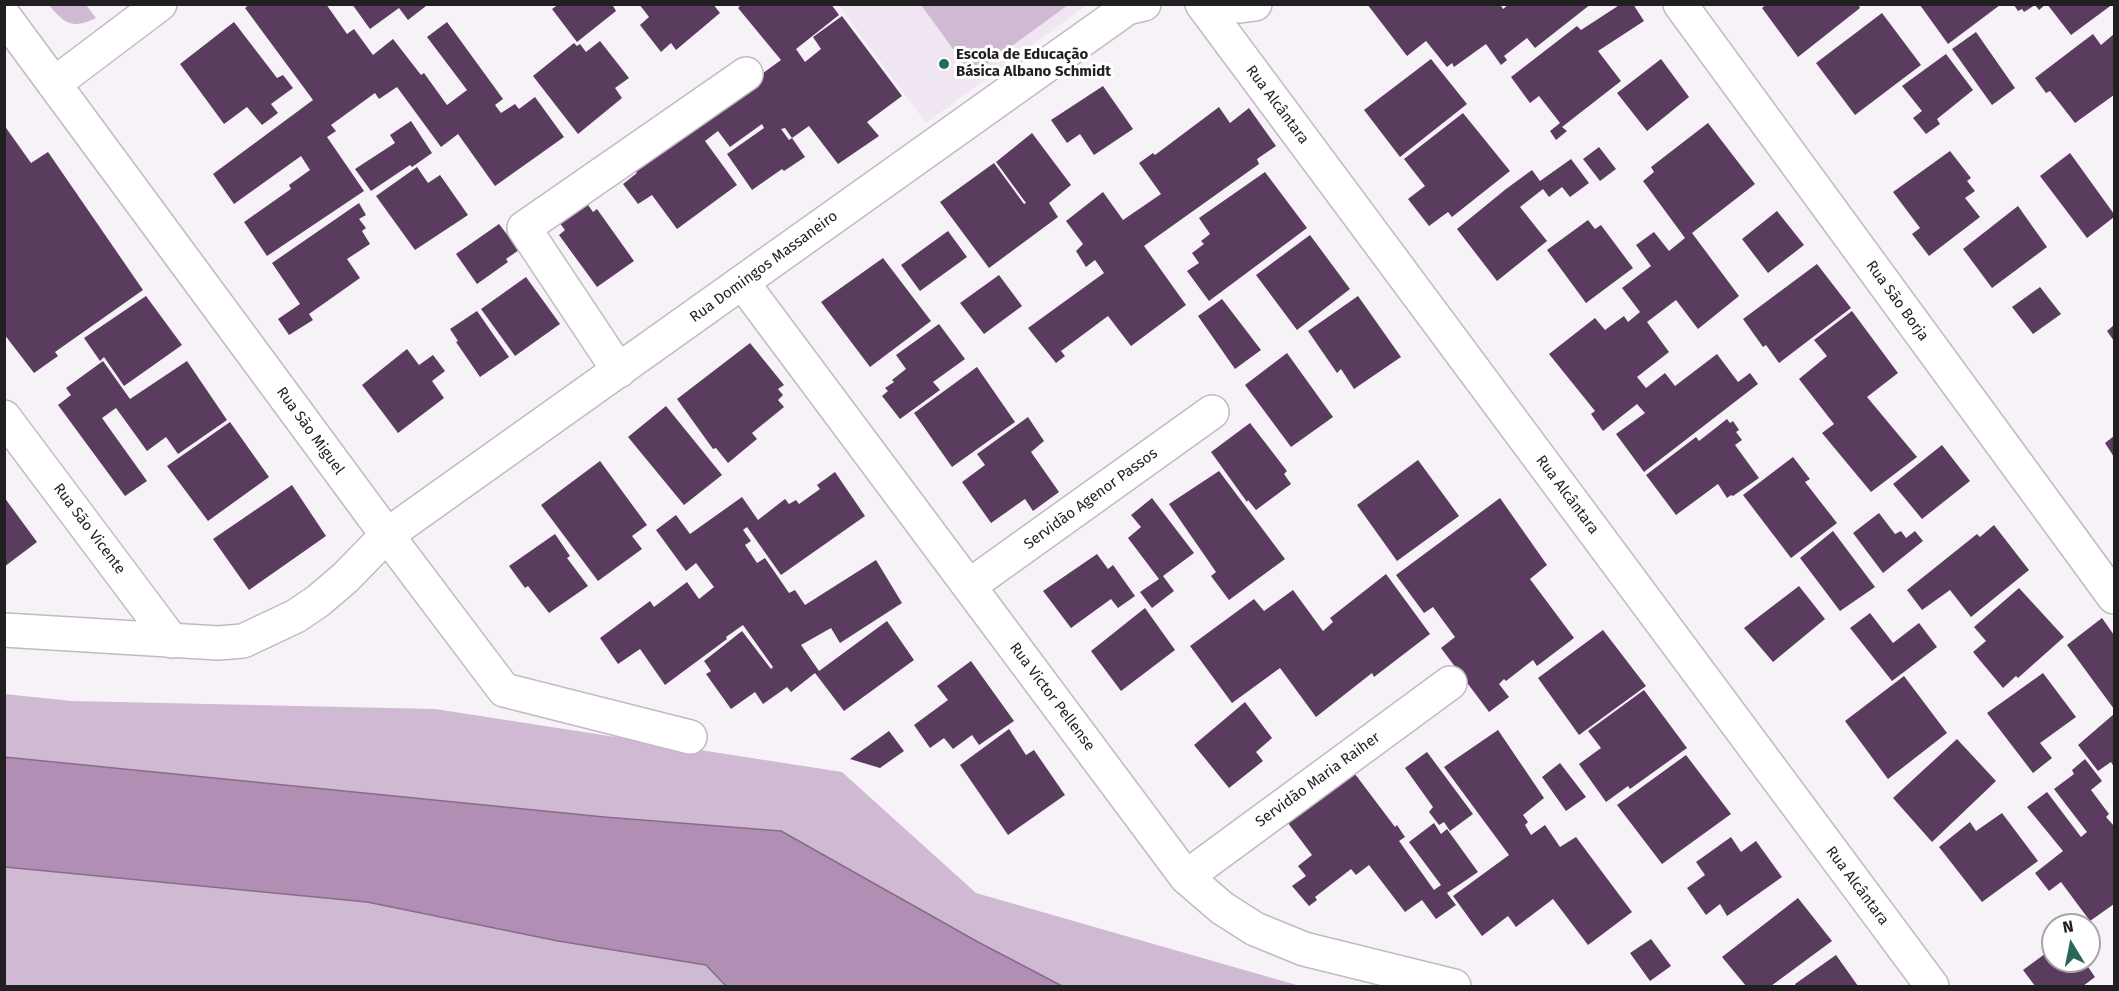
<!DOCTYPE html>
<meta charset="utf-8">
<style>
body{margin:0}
#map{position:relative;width:2119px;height:991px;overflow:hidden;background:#f7f2f8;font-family:"Fira Sans",sans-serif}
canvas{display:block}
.frame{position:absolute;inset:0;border:6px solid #211f21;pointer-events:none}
.north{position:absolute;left:2041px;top:913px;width:60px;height:60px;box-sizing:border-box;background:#fff;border:2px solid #a6a5a6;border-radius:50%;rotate:350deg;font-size:16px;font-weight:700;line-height:24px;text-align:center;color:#211f21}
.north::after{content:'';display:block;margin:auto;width:21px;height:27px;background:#276857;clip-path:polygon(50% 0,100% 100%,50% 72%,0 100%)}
</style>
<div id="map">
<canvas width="2119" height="991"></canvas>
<div class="frame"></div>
<div class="north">N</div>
</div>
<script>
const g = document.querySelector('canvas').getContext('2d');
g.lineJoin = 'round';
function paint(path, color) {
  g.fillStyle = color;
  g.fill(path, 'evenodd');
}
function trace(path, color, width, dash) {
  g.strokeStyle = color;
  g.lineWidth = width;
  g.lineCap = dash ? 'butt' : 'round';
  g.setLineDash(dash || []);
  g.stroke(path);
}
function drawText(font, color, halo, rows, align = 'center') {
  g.font = font + ' "Fira Sans",sans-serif';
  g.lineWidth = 6;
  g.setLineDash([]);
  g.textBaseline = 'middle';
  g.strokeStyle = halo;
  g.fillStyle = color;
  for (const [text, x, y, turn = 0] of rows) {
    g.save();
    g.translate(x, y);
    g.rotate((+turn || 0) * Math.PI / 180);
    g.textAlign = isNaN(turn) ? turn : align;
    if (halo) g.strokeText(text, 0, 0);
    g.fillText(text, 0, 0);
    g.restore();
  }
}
paint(new Path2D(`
 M838,5H1087L926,123Z`), '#f0e6f2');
paint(new Path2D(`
 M49,5H86L96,18C73,29 65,25 49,5Z
 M921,5H1068L972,75Z
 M4,694L72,701L435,709L842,772L976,893L1300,986H1062L978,942L781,831L604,817L5,757Z
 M4,867L367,902L558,941L707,965L726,986H5Z`), '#d0b9d3');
const water = new Path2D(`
 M4,757L604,817L781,831L978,942L1062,986H726L706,965L558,941L367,902L5,867Z`);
paint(water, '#b18fb5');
trace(water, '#866d89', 1.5);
paint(new Path2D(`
 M250,4H326L347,34L354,29L373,55L393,39L421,75L424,73L447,105L467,90L427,37L447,22L503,99L495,105L501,113L515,104L519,109L535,97L564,137L495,186L458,134L441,147L397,87L379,99L375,93L331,125L336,131L327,137L364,191L267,256L244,222L291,189L289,185L310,170L301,156L234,204L213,174L313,100L245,8Z
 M352,4H425L426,6L408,20L399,8L370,29Z
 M559,4H612L616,11L577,42L552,9Z
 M639,4H713L720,13L676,50L671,43L661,52L640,25L649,17Z
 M742,4H831L839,15L796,49L805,62L821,49L813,37L842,16L902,96L867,122L879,136L838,164L809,126L792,138L785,128L781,129L789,140L792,138L805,157L784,171L782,169L752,190L727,154L764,128L762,124L730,147L718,131L705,141L737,185L677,229L652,195L638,204L623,184L637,173L632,168L781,60L738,8Z
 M1367,4H1500L1503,9L1509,4H1591L1535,48L1527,38L1504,56L1507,60L1501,65L1486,44L1454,67L1452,63L1447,67L1426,41L1407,56Z
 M1621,4H1633L1644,21L1598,51L1621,81L1562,127L1567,131L1556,140L1550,131L1560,123L1539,96L1530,103L1511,77L1577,26L1581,30Z
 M1767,4H1858L1860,8L1798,57L1762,8Z
 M2015,4H2046L2039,10L2035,5L2024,12L2022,9L2018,11L2014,5Z
 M2047,4H2113L2071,35Z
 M1920,5H2000L1948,44Z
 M1882,13L1921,65L1855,115L1816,63Z
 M234,22L277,78L283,75L293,88L271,104L278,113L262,125L247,107L224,124L180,64Z
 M1976,32L2015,88L1992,105L1952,49Z
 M2093,34L2101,45L2114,34V95L2075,123L2050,91L2046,93L2035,78Z
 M600,41L629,78L615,88L622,98L578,134L533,76L574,43L577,46L580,44L586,52Z
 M1946,54L1973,90L1937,119L1940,124L1926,134L1913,118L1922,111L1902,86Z
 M1431,59L1467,104L1400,157L1364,110Z
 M1661,59L1689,97L1647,131L1617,93Z
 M1103,86L1133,129L1094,155L1080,134L1067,143L1051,120Z
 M1219,107L1230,123L1249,108L1276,146L1257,159L1259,164L1144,246L1186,305L1131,346L1108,316L1061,351L1065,356L1056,363L1028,328L1104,273L1095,260L1086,267L1076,251L1083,244L1066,221L1103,192L1123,220L1161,194L1139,163L1153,153L1155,155Z
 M1463,113L1510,171L1452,217L1448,212L1429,226L1408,199L1425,186L1404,159Z
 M411,121L432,153L412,167L410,165L371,191L355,169L395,143L390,135Z
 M1708,123L1755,184L1692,233L1739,296L1698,329L1676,300L1647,322L1669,352L1637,377L1646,388L1665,373L1675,386L1717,354L1738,382L1750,373L1758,384L1644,472L1616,434L1645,413L1637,404L1603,431L1591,414L1595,411L1549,354L1595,318L1605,330L1624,316L1628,322L1640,312L1622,288L1651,266L1636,245L1654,232L1669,251L1685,238L1643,181L1654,172L1651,167Z
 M4,125L31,163L48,152L143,290L55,352L58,356L34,373L4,334Z
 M1032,133L1071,185L1049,203L1058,217L989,268L940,202L994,163L1024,204L1026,203L996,162Z
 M1599,147L1616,169L1600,181L1583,159Z
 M1950,151L1971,178L1967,181L1975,191L1965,198L1980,217L1929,256L1912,234L1920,228L1893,192Z
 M2070,153L2114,214V217L2087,238L2040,176Z
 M1571,159L1589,183L1570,197L1562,187L1549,197L1543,189L1520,207L1547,241L1497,281L1457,229L1506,189L1532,170L1540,181Z
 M417,167L428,183L440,175L468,215L415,250L376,196Z
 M1265,172L1307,228L1209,301L1187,271L1199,263L1192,253L1204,244L1201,241L1210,234L1199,218Z
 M586,202L593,212L597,209L634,261L597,287L559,235L565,230L559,222Z
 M359,203L366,215L359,219L366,228L362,231L370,244L347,259L360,278L309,314L313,320L289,335L278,319L300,304L272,263Z
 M2018,206L2047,247L1992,288L1963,249Z
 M1777,211L1804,245L1768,273L1742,239Z
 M1588,220L1595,229L1601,225L1633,268L1586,303L1547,250Z
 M499,224L519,250L506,259L508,262L477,284L456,254Z
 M948,231L967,257L920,291L901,265Z
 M1310,235L1350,289L1297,330L1256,275Z
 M883,258L931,321L870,367L821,302Z
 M1817,264L1851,308L1779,363L1766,345L1763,347L1743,319Z
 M999,275L1022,306L984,334L960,303Z
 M526,277L560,324L515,356L481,309Z
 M2040,287L2061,314L2033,334L2012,307Z
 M146,296L182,345L124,386L104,357L100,361L84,338Z
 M1358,296L1401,357L1354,389L1341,369L1337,373L1308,331Z
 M1222,299L1261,350L1235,369L1198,316Z
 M477,311L509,357L480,377L456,342L458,341L450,329Z
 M1852,311L1898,373L1867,397L1917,457L1871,492L1822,433L1834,424L1799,379L1827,356L1814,340Z
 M939,324L965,359L933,382L940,390L900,419L882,396L888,391L885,388L894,382L892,380L906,369L896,355Z
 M2114,325V341L2107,331Z
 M750,343L784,385L778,389L783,395L778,400L784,407L752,433L757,439L728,463L716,448L713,449L677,399Z
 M407,349L419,365L433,355L445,371L432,381L444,398L398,433L362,385Z
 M1287,353L1333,417L1291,447L1245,385Z
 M103,361L130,399L187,361L227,420L178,454L166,437L147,451L116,408L102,418L147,481L125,496L58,405L71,395L66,388Z
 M977,367L1015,422L952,467L914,413Z
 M666,406L722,475L684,505L628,437Z
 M1028,417L1044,441L1031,452L1059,492L1033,511L1025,499L991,523L962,482L985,465L977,454Z
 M1727,419L1730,423L1733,421L1739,430L1736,432L1742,440L1735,445L1759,478L1733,496L1731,495L1727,498L1718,484L1676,515L1646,475L1696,437L1699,441Z
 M230,422L269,477L208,521L167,466Z
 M1250,423L1287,471L1284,474L1291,484L1256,510L1248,500L1247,502L1211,452Z
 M2114,436V457L2105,443Z
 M1942,445L1970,481L1922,519L1893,484Z
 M1793,457L1810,479L1805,482L1837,523L1791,558L1743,495Z
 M1418,460L1459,516L1397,561L1357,505Z
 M600,461L647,525L632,536L642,549L598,581L541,505Z
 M1219,471L1285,559L1229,600L1211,576L1216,572L1169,504Z
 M835,472L865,516L781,575L747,527L743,530L751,541L745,545L757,563L765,558L789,593L795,590L805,605L876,560L902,603L840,643L831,628L801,645L819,671L887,621L914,660L844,711L815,673L791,692L787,687L763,704L755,692L731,709L706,674L711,671L704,661L742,631L771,669L773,667L743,625L726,637L727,639L665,685L640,649L618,664L600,638L650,601L654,607L687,582L699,599L714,587L696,563L686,571L656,530L676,515L690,534L742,497L758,520L785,499L789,504L796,500L799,504L820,489L817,485Z
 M292,485L326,536L249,590L213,539Z
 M4,497L37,542L4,567Z
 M1152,498L1194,553L1163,576L1174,591L1152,608L1140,592L1159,579L1128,538L1141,527L1131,515Z
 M1500,498L1547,565L1530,579L1574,638L1537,666L1533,660L1506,681L1504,679L1499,684L1509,697L1489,712L1441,648L1455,637L1433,607L1424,613L1396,575Z
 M1879,513L1895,534L1901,531L1906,538L1915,531L1923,541L1883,573L1853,533Z
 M1994,525L2029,570L1971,617L1950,590L1922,610L1907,590L1977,534L1980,537Z
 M1833,531L1875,587L1840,611L1800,558Z
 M555,534L570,556L567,558L588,586L549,613L528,586L525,588L509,566Z
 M1097,554L1108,569L1113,565L1135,596L1118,608L1111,599L1071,628L1043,591Z
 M1386,574L1430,634L1374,677L1372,673L1316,717L1280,668L1232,703L1190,646L1254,599L1264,611L1293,590L1323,631L1333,622L1330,618Z
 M1799,586L1825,619L1773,662L1744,628Z
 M2019,588L2064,637L2018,678L2016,676L2003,688L1973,652L1986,641L1974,627Z
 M1145,608L1175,650L1121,691L1091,651Z
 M1870,613L1893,643L1919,623L1937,647L1892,681L1850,628Z
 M2102,618L2114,635V709L2067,645Z
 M1603,630L1646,686L1579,735L1538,678Z
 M971,661L1014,721L979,745L972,735L953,749L944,738L930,748L914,725L948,700L937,686Z
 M2043,673L2076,717L2040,743L2052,758L2033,773L1987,713Z
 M1904,676L1947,733L1888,779L1845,721Z
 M1644,690L1687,748L1630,789L1628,786L1606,802L1579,764L1601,748L1588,731Z
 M1245,702L1272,738L1256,752L1263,761L1229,788L1194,745Z
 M2114,714V767L2111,762L2098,771L2078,745Z
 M1009,729L1026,755L1034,750L1065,795L1008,835L960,765Z
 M1498,730L1544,798L1523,815L1528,822L1525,825L1531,835L1545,825L1560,847L1576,837L1632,912L1588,945L1553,899L1516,927L1508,916L1482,936L1453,896L1509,855L1444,767Z
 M889,731L904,751L880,768L850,759Z
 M1957,739L1996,781L1932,842L1893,798Z
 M1427,752L1473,814L1450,831L1444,822L1439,825L1429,812L1433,807L1405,768Z
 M1686,755L1731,814L1662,864L1617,805Z
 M2085,759L2102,781L2091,790L2109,814L2106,817L2114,826V904L2090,921L2061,882L2049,891L2035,873L2063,851L2027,807L2047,792L2081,837L2087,832L2054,789L2074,774L2072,770Z
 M1560,763L1586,797L1566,811L1542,777Z
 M1355,774L1395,827L1397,825L1405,837L1399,841L1434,890L1441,885L1409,842L1434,823L1441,834L1447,829L1478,872L1447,893L1456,905L1436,919L1422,900L1405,912L1369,865L1356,875L1351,869L1315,897L1317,900L1309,906L1292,886L1306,876L1298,866L1312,855L1288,823Z
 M2002,813L2038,861L1982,902L1939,847L1970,822L1976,831Z
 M1731,837L1741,852L1756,841L1782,877L1727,916L1720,904L1706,915L1687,888L1705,875L1696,862Z
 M1798,898L1832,941L1771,986H1746L1722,957Z
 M1651,939L1671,966L1650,981L1630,953Z
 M2053,948V961H2084L2095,977L2083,986H2035L2023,970Z
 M1836,955L1858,986H1796L1795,984Z`), '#5a3c5e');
const minor = new Path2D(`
 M1202,4L1932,986
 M1680,4L2114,597
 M4,16L387,535L504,690L690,737
 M54,84L160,4
 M742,282L1186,877L1222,908L1255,929L1304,949L1454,986
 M619,371L524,228L746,74
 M4,417L172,641
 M969,586L1212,412
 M1186,877L1450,683`);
const tertiary = new Path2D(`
 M1212,4L1240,6L1255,4
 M4,630L218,643L243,641L296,616L318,601L345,578L387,535L1127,8L1144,4`);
trace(minor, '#c0bbc0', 36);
trace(tertiary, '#c0bbc0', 36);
trace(minor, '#fff', 33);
trace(tertiary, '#fff', 33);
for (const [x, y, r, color] of [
 [944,64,6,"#276857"]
]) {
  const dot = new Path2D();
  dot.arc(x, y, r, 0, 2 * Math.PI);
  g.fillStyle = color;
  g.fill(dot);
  trace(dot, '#fff', 2);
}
drawText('bold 15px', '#211f21', '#fff', [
 ["Escola de Educação",956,55],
 ["Básica Albano Schmidt",956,72]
], 'left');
drawText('15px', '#211f21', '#fff', [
 ["Rua Alcântara",1277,105,53],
 ["Rua Domingos Massaneiro",764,267,-36],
 ["Rua São Borja",1897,301,54],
 ["Rua São Miguel",310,431,54],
 ["Rua Alcântara",1567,495,53],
 ["Servidão Agenor Passos",1091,499,-36],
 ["Rua São Vicente",89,529,53],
 ["Rua Victor Pellense",1052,697,53],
 ["Servidão Maria Raiher",1318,780,-36],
 ["Rua Alcântara",1857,886,53]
]);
</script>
